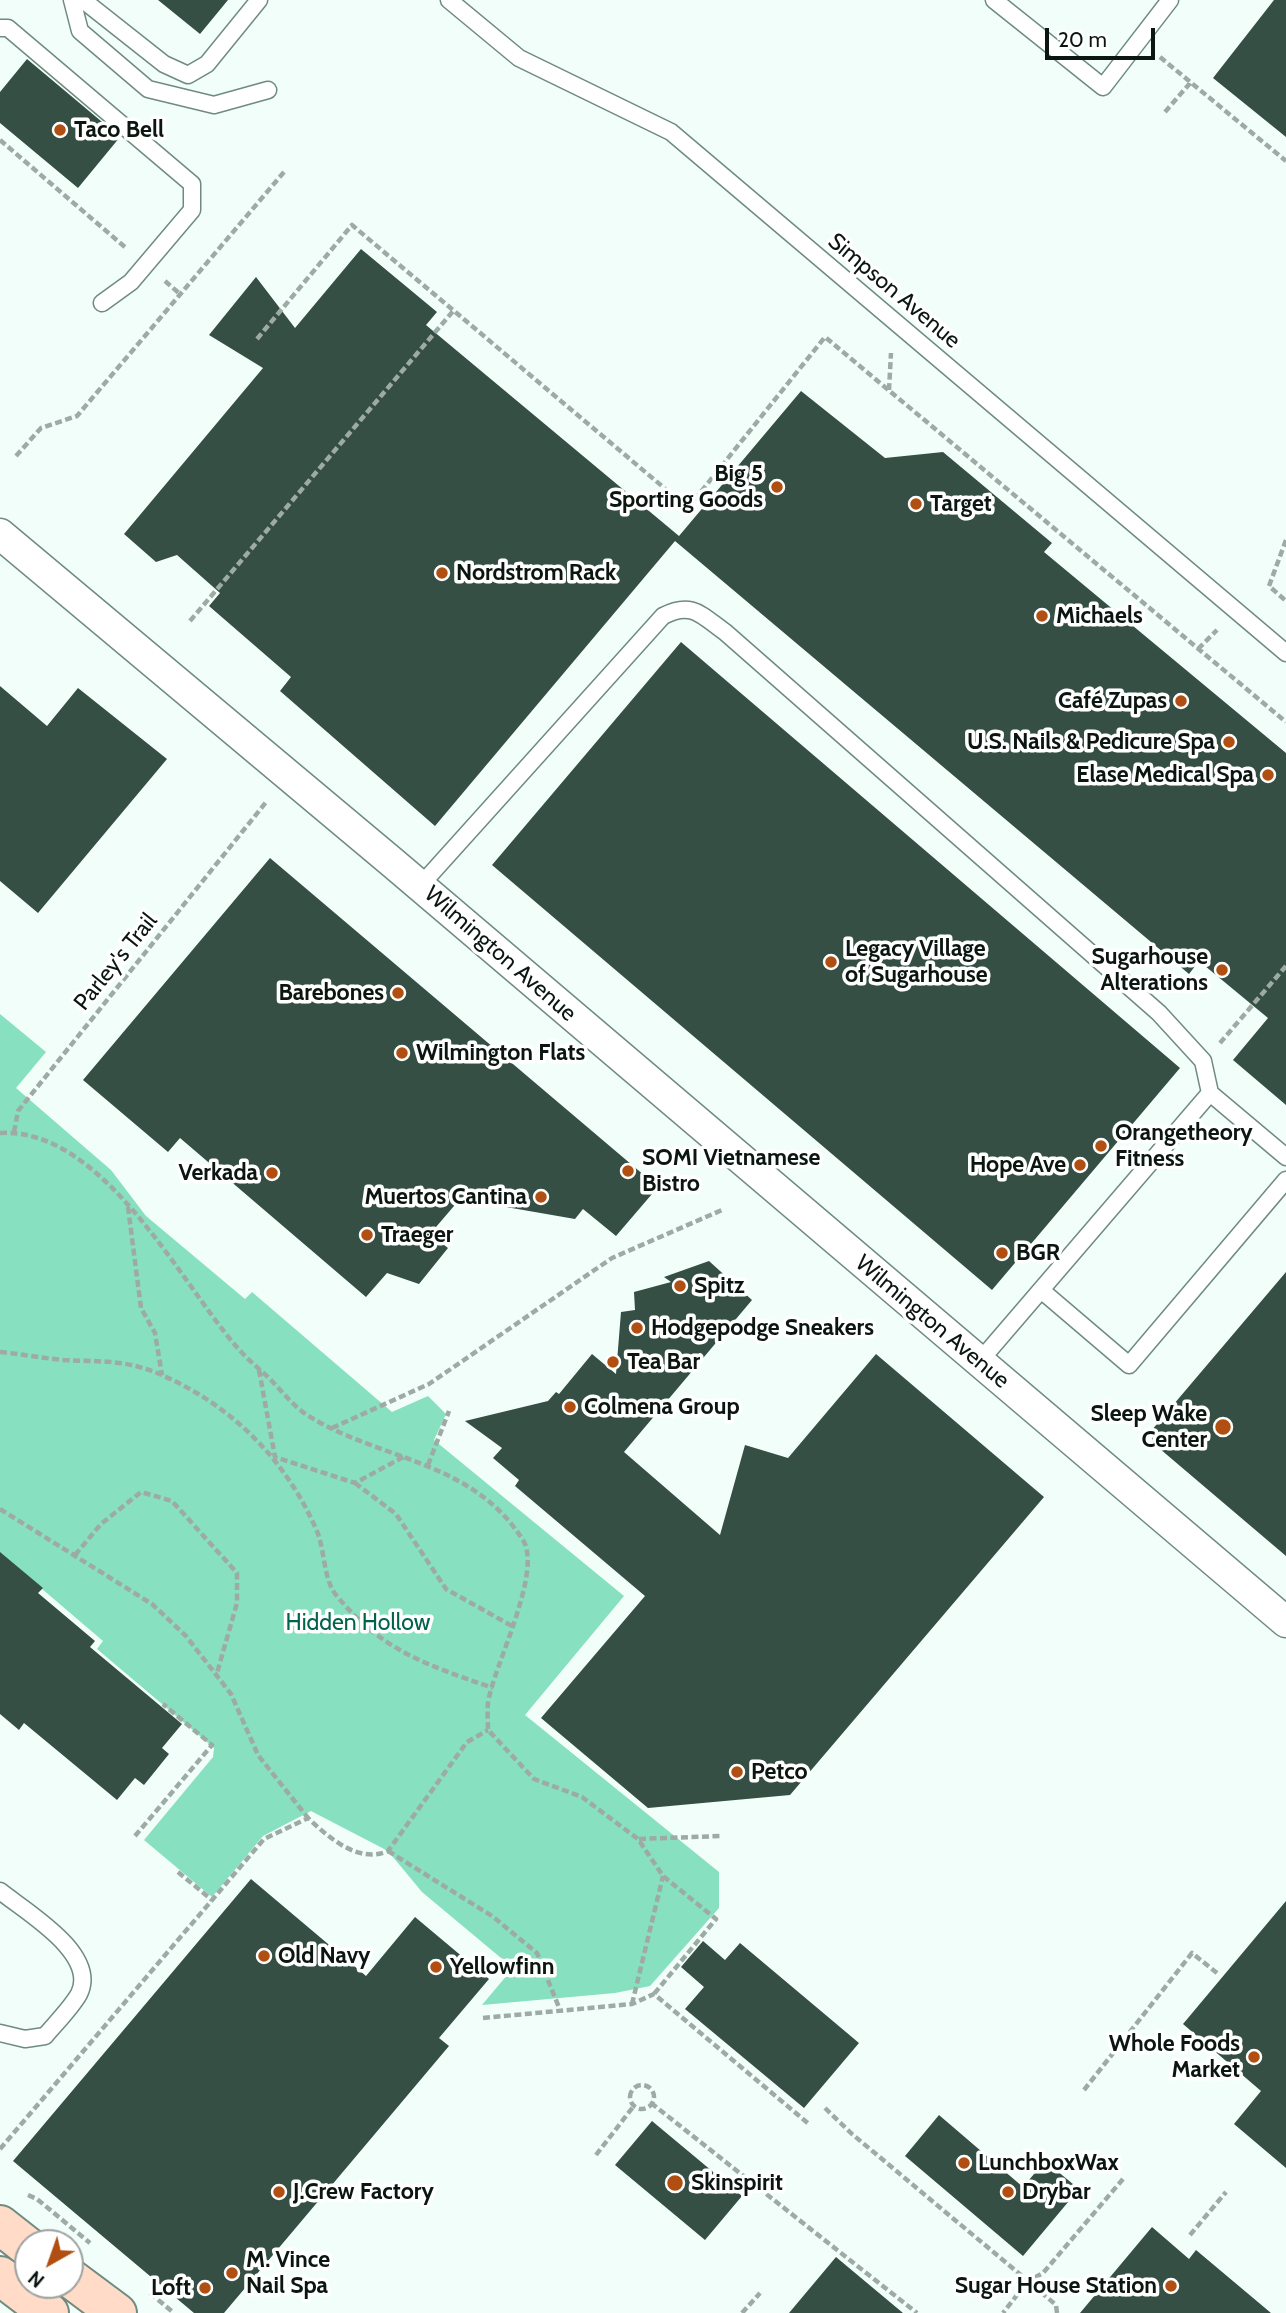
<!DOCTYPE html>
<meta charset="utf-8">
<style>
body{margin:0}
#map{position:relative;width:1286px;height:2313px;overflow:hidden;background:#f2fef9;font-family:Cabin,sans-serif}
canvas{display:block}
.north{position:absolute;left:14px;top:2229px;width:70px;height:70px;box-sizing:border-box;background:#fff;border:2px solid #9da2a0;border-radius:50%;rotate:220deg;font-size:19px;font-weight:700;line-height:28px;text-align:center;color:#0b1611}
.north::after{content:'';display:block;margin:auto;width:24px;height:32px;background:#b14f12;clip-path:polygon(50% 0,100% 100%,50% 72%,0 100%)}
.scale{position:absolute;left:1045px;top:28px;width:110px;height:32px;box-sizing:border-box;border:4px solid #0b1611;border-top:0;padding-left:9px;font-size:21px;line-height:24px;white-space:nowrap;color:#0b1611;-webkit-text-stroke:5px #fff;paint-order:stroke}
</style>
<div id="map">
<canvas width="1286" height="2313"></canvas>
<div class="north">N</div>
<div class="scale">20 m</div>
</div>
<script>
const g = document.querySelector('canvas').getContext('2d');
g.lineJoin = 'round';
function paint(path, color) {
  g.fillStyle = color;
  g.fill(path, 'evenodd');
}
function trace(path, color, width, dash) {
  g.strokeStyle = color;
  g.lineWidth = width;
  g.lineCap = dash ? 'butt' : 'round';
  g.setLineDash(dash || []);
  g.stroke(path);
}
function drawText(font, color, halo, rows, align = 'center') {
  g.font = font + ' Cabin,sans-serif';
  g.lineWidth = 7;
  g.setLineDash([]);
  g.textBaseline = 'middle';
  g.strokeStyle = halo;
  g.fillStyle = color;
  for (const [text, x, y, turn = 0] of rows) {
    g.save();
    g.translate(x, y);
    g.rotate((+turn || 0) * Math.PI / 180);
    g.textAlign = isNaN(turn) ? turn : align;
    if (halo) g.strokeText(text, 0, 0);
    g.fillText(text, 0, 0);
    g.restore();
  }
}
paint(new Path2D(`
 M0,1014L46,1052L16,1088L111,1170L146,1216L245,1299L252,1292L392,1412L428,1396L446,1414L434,1440L624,1596L525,1715L719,1872V1908L650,1986L615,1993L482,2005L513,1968L422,1892L388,1851L311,1811L263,1836L212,1897L144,1840L213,1757L214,1748L97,1649L103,1641L0,1553Z`), '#87e0bf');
paint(new Path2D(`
 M158,0H228L200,34Z
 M1274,0H1286V137L1213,78Z
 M27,59L120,137L78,188L0,123V92Z
 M361,249L437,312L426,325L679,536L801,391L885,458L943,452L1052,543L1044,552L1286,753V1105L1233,1060L1268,1018L1199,961L1189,974L675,541L435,826L280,691L291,677L209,606L220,593L177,555L156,562L124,534L263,368L209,335L256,277L295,328Z
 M681,642L1180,1068L992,1290L492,865Z
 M0,686L47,726L78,688L167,759L38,913L0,881Z
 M270,858L658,1187L616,1236L583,1209L575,1219L460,1199L430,1234L448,1248L419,1284L387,1273L366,1297L180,1138L168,1152L83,1080Z
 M709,1261L752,1300L624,1452L720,1535L745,1445L788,1458L876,1354L1044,1497L790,1795L648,1808L541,1718L645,1596L515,1486L519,1480L493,1458L502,1448L465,1421L548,1401L556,1392L559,1394L592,1354L616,1374L621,1312L635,1310L634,1292L671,1282L664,1277Z
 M1286,1272V1556L1153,1443L1151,1431Z
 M0,1552L43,1588L38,1593L95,1641L90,1647L182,1724L162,1748L169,1754L144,1785L135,1778L117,1800L24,1723L19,1730L0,1714Z
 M251,1879L366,1976L415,1917L489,1979L439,2038L449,2046L224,2313H194L13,2161Z
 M1286,1901V2168L1234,2124L1261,2091L1183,2024Z
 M703,1941L725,1960L740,1943L859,2043L804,2108L685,2009L704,1987L681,1967Z
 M939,2115L1023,2187L1045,2161L1079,2189L1023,2256L905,2156Z
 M652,2121L742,2196L705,2240L615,2165Z
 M1152,2227L1189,2259L1196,2250L1271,2313H1080Z
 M836,2257L903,2313H789Z`), '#354f45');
const lane = new Path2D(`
 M72,0L80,31L148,89L214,105L268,90
 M83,0L164,64L188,75L207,64L259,0
 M449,0L519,58L671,132L1286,653
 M994,0L1103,87L1170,0
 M0,28H8L192,184V210L131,282L102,303
 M420,886L663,616C692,601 701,615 725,632L1159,1013L1203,1061L1210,1093
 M1041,1290L1129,1365L1286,1180
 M979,1362L1210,1093L1286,1157
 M0,1891C26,1912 99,1954 79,1994C71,2008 56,2023 45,2036L25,2039L0,2033`);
const street = new Path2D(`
 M0,534L393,863L1286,1622`);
const secondary = new Path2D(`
 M0,2225L28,2247
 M0,2276L49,2313
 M70,2278L117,2313`);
trace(lane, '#6f8b80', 19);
trace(street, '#6f8b80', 33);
trace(secondary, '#6f8b80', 42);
trace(new Path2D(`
 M1160,57L1286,161
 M1165,112L1191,82
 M0,140L126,248
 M165,281L180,294
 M257,339L352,225L688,508L825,337L1286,722
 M889,390L891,353
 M16,456L41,428L77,416L284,172
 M1286,540L1269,586L1286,601
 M190,621L454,310
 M1198,649L1217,630
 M1220,1043L1286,966
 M14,1132L18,1111L267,801
 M0,1133C101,1127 178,1278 235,1345C245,1357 257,1367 269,1378C281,1390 293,1406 307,1415C380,1461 471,1459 523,1540C543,1573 493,1667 488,1703C487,1712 488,1721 488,1730L534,1779L582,1797L638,1839L663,1876L716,1919L654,1994
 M128,1207L141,1308L155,1333L162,1375
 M0,1352C21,1354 42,1358 63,1360C98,1362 123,1359 157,1373C229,1403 285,1458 316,1529C325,1548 323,1579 336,1595C382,1651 427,1665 493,1688
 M259,1370L275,1457L355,1483L405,1456
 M332,1428L429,1384L612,1258L722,1210
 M428,1465L449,1411
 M355,1483L396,1514L446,1589L512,1626
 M0,1509L152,1604L186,1636L231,1694L258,1755L308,1818
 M75,1555L101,1524L141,1492L172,1501L237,1573V1603L217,1673
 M135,1836L212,1745L163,1704
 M639,1839L721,1836
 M388,1851L492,1916L537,1953L560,2010
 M178,1872L212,1900
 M632,2004L663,1876
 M483,2018L632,2004L654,1994L810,2125
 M630 2097a12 12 0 1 1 24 0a12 12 0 1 1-24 0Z
 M1084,2090L1192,1953L1217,1973
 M651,2103L917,2313
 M825,2108L852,2134L1028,2281L1003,2313
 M0,2149L264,1839L308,1818C329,1838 359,1864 388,1851L467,1742L488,1730
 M596,2155L633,2107
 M28,2195L37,2199L90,2243
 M330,2200L338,2191
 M1190,2235L1226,2192
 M150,2293L174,2313
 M742,2313L760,2293
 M1057,2313L1056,2305L1028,2281L1043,2273L1123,2179`), '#9eaaa5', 4.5, [7, 3.5]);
trace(lane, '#fff', 16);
trace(street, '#fff', 30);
trace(secondary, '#ffdbc8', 38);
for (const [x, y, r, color] of [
 [60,130,7,"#b14f12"],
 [777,487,7,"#b14f12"],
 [916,504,7,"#b14f12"],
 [442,573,7,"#b14f12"],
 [1042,616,7,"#b14f12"],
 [1181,701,7,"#b14f12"],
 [1229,742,7,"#b14f12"],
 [1268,775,7,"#b14f12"],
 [831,962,7,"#b14f12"],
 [1222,970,7,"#b14f12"],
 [398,993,7,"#b14f12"],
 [402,1053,7,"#b14f12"],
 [1101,1146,7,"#b14f12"],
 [1080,1165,7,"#b14f12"],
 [628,1171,7,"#b14f12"],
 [272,1173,7,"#b14f12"],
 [541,1197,7,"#b14f12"],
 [367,1235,7,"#b14f12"],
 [1002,1253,7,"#b14f12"],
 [680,1286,7,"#b14f12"],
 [637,1328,7,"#b14f12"],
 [613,1362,7,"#b14f12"],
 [570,1407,7,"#b14f12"],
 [1223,1427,9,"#b14f12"],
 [737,1772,7,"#b14f12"],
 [264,1956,7,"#b14f12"],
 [436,1967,7,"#b14f12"],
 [1254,2057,7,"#b14f12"],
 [964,2163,7,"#b14f12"],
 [675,2183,9,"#b14f12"],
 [279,2192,7,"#b14f12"],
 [1008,2192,7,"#b14f12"],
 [232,2273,7,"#b14f12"],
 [1171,2286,7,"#b14f12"],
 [205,2288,7,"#b14f12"]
]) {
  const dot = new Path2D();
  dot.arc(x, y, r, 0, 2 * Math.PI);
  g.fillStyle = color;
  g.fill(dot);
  trace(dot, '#fff', 2.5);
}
drawText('bold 23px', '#0b1611', '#fff', [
 ["Taco Bell",74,130],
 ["Big 5",763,474,"right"],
 ["Sporting Goods",763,500,"right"],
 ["Target",930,504],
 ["Nordstrom Rack",456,573],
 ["Michaels",1056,616],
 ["Café Zupas",1167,701,"right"],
 ["U.S. Nails & Pedicure Spa",1215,742,"right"],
 ["Elase Medical Spa",1254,775,"right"],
 ["Legacy Village",845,949],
 ["of Sugarhouse",845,975],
 ["Sugarhouse",1208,957,"right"],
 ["Alterations",1208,983,"right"],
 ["Barebones",384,993,"right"],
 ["Wilmington Flats",416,1053],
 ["Orangetheory",1115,1133],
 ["Fitness",1115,1159],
 ["SOMI Vietnamese",642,1158],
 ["Bistro",642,1184],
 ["Hope Ave",1066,1165,"right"],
 ["Verkada",258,1173,"right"],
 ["Muertos Cantina",527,1197,"right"],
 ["Traeger",381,1235],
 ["BGR",1016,1253],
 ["Spitz",694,1286],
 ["Hodgepodge Sneakers",651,1328],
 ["Tea Bar",627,1362],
 ["Colmena Group",584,1407],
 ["Sleep Wake",1207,1414,"right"],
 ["Center",1207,1440,"right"],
 ["Petco",751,1772],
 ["Old Navy",278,1956],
 ["Yellowfinn",450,1967],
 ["Whole Foods",1240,2044,"right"],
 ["Market",1240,2070,"right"],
 ["LunchboxWax",978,2163],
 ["Skinspirit",691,2183],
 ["J.Crew Factory",293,2192],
 ["Drybar",1022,2192],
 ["M. Vince",246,2260],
 ["Nail Spa",246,2286],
 ["Sugar House Station",1157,2286,"right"],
 ["Loft",191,2288,"right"]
], 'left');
drawText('23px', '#0b1611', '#fff', [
 ["Simpson Avenue",894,291,40],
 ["Wilmington Avenue",500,954,41],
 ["Parley's Trail",116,962,-51],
 ["Wilmington Avenue",932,1322,40]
]);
drawText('23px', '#00634a', '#fff', [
 ["Hidden Hollow",358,1623]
]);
</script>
